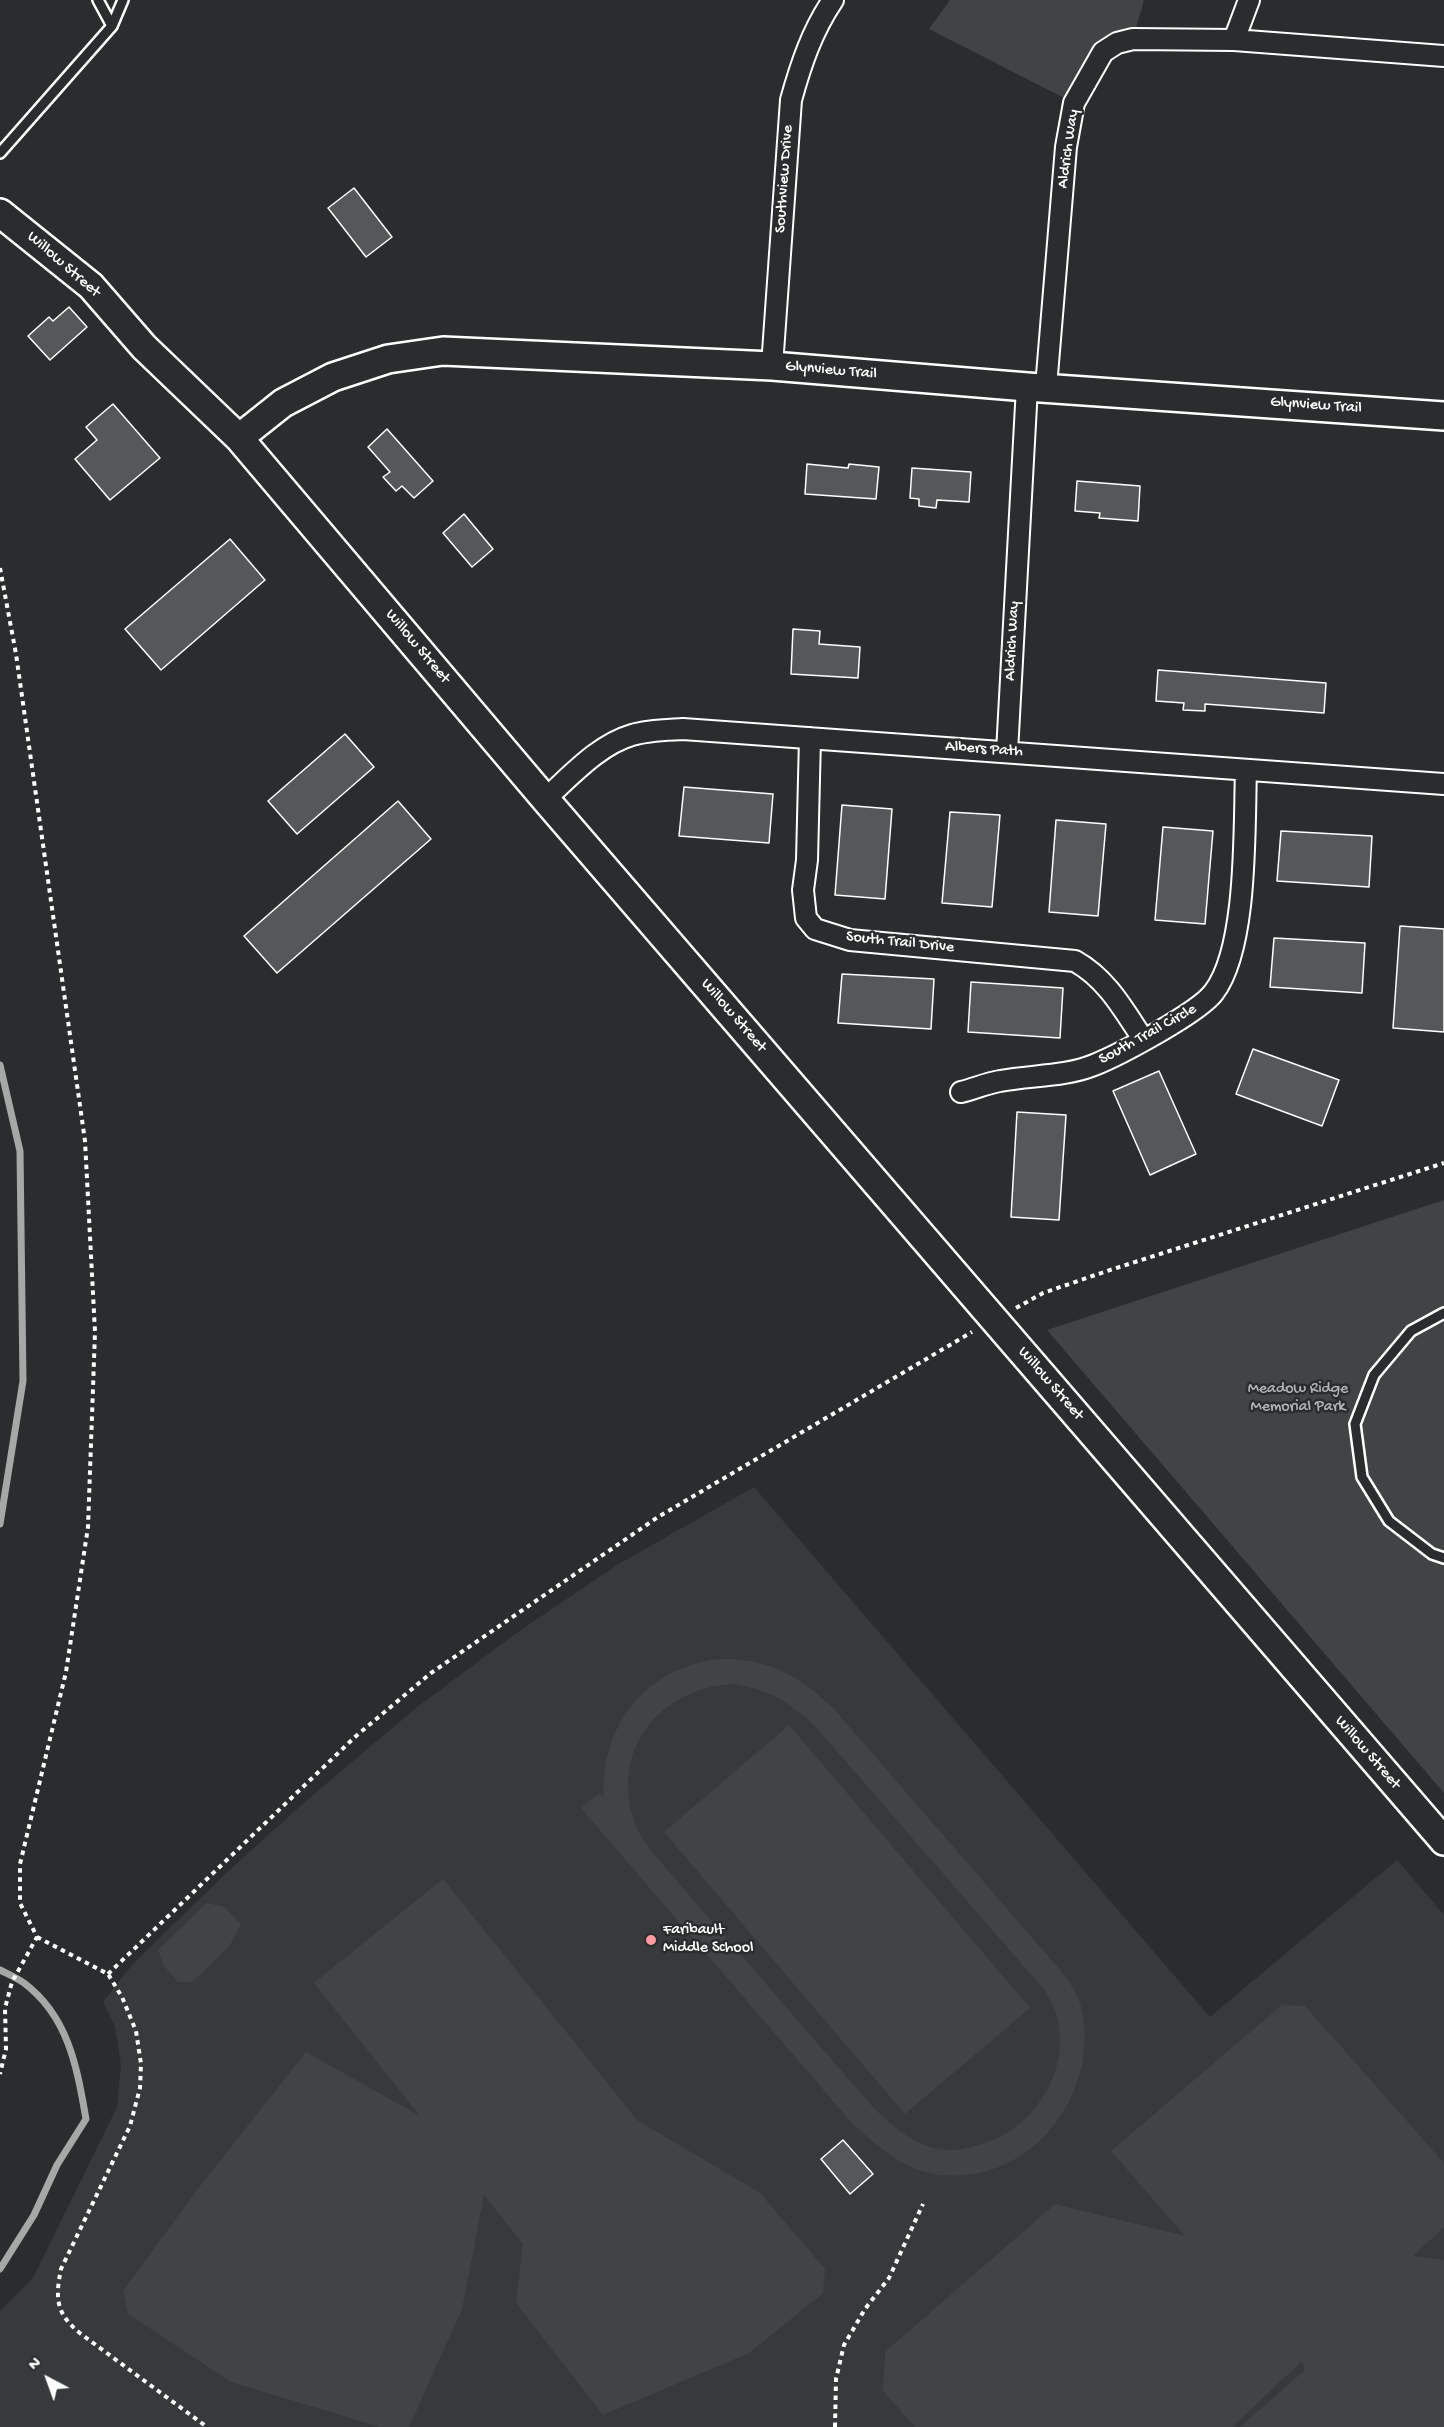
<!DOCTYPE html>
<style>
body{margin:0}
#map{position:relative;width:1444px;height:2427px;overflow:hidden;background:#2a2d2e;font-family:"Gochi Hand",sans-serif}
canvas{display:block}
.north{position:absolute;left:18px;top:2349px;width:60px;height:60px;-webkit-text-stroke:4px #2a2d2e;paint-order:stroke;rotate:319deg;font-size:16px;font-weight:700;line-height:24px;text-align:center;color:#fff}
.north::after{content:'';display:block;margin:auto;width:21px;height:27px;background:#fff;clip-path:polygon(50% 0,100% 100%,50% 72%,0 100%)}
</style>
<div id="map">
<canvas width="1444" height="2427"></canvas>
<div class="north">N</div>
</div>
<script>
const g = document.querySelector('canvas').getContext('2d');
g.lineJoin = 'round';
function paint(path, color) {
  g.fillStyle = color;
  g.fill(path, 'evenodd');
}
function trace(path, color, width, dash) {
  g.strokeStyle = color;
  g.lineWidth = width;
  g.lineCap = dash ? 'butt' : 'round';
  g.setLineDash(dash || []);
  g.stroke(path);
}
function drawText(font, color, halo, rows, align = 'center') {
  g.font = font + ' "Gochi Hand",sans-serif';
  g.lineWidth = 5;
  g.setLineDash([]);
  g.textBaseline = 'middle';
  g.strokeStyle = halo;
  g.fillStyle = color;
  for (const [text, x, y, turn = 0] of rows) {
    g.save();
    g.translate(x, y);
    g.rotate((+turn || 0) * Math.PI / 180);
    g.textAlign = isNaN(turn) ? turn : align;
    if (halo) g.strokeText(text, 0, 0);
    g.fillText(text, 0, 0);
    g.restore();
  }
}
paint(new Path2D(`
 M754,1487L1210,2017L1397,1860L1444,1915V2427H0V2311L33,2278L117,2107L121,2066L115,2026L103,2002L132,1965L224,1875L307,1800L416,1708L515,1634L617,1565Z`), '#373a3b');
paint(new Path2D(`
 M950,0H1144L1133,39L1117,43L1074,103L929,29Z
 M1444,1200V1793L1047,1330Z
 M734,1659C781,1665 799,1677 833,1708L1067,1978C1072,1987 1079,1997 1081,2007C1102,2095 1028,2189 935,2174C901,2169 875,2144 851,2122L581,1808L599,1793L604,1799C600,1732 639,1675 706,1661C715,1659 725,1659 734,1659ZM733,1684C771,1690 787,1701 815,1726L1046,1992C1049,1999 1054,2006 1056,2013C1073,2065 1037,2125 988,2142C972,2148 954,2152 938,2149C910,2143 889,2123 870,2104L658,1859C649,1847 638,1835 634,1821C610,1748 661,1688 733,1684Z
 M789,1725L1030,2008L905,2114L664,1832Z
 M443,1879L637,2120L760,2193L825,2269L823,2293L749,2353L603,2415L516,2303L523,2244L484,2195L462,2309L409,2427H380L231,2382L128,2314L123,2291L197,2190L306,2052L420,2116L314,1983Z
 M207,1903L224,1907L241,1924L230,1945L192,1982H178L164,1966L158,1950Z
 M1282,2005L1305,2006L1444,2163V2227L1413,2256L1444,2260V2427H1240L1305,2370L1302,2361L1232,2427H915L883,2391L885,2352L1055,2204L1185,2236L1111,2151Z`), '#414445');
trace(new Path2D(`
 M0,1065L20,1151L23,1381L0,1524
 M0,1970C8,1974 17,1978 24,1983C69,2017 77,2068 86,2119L57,2165L34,2215L0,2269`), '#a6a7a7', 7);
const building = new Path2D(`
 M354,188L392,237L366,257L328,208Z
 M69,307L87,327L50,360L28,336L49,317L53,321Z
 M113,404L160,458L110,500L75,459L97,440L86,427Z
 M387,429L433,481L414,498L402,486L396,491L383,477L390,472L368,447Z
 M807,464L848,468L849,464L879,467L876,499L805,494Z
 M912,468L971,472L969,502L937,500L936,508L919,506V499L910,498Z
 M1077,481L1140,486L1138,521L1099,518L1100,513L1075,511Z
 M464,514L493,549L472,567L443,533Z
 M230,539L265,580L161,670L125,629Z
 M793,629L820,631L819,644L860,647L858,678L791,674Z
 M1158,670L1326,683L1324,713L1205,704V711L1183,710L1184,703L1156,701Z
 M345,734L374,767L297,834L268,801Z
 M684,787L773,794L769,843L679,836Z
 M398,801L431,839L277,973L244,936Z
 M842,805L892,809L885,899L835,895Z
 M950,812L1000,815L992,907L942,903Z
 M1056,820L1106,824L1098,916L1049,912Z
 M1163,827L1213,831L1205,924L1155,920Z
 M1281,831L1372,836L1369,887L1277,881Z
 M1400,926L1444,929V1032L1393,1028Z
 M1274,938L1365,943L1362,993L1270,987Z
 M842,974L934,979L931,1029L838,1023Z
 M971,982L1063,988L1060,1038L968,1032Z
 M1253,1049L1339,1080L1322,1126L1236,1094Z
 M1159,1071L1196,1154L1150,1175L1113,1091Z
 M1017,1112L1066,1115L1059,1220L1011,1217Z
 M843,2140L873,2174L850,2194L821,2159Z`);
paint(building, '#555758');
trace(building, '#fff', 1.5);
const lane = new Path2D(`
 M112,26L123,0
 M0,153L112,26L98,0
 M1444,1313L1411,1331L1374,1375L1355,1424L1362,1477L1389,1521L1432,1554L1444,1558`);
const street = new Path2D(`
 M1234,40L1249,0
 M772,366L791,100C801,64 812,31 833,0
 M1046,387L1066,147L1074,103L1103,52L1117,43L1133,39L1234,40L1444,56
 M810,738L807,860L803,890L806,918L815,929L850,940L1075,961C1107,979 1123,1009 1143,1039
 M1007,752L1027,387
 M545,799C571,776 598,745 632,735C648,730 666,730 683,729L1444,784
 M961,1092C974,1089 987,1083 1000,1081C1032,1075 1064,1077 1094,1065C1119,1055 1200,1012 1214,992C1248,947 1244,827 1246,770`);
const secondary = new Path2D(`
 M0,213L91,286L144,347L239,438L545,799L1444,1841
 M239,438L283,403L333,377L388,359L443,351L772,366L1027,387L1444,416`);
trace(lane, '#fff', 14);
trace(street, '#fff', 24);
trace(secondary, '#fff', 32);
trace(new Path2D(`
 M0,568L16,654L85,1141L95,1332L88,1527L66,1672L20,1864V1903L37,1937L12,1982L5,2008L6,2049L0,2074
 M1016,1308L1043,1293L1107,1271L1444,1163
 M37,1937L108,1974L122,1997L136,2031L141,2064L140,2088L130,2126L61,2269C55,2299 56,2314 81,2334L207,2427
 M108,1974L356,1736L431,1673L658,1517L972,1332
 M835,2427L836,2379L844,2345L865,2309L889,2278L923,2204`), '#fff', 4, [4.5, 4.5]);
trace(lane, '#2a2d2e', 9);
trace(street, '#2a2d2e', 20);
trace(secondary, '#2a2d2e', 27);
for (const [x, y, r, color] of [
 [651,1940,6,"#ff9aa2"]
]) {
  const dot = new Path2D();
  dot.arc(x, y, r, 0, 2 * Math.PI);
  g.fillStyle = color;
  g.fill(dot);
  trace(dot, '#2a2d2e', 2);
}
drawText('16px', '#fff', '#2a2d2e', [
 ["Aldrich Way",1069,149,-82],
 ["Southview Drive",785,179,-86],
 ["Willow Street",63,265,41],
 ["Glynview Trail",831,371,5],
 ["Glynview Trail",1316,406,4],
 ["Aldrich Way",1013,641,-87],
 ["Willow Street",417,647,50],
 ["Albers Path",984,750,4],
 ["South Trail Drive",900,943,6],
 ["Willow Street",733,1016,49],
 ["South Trail Circle",1148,1035,-29],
 ["Willow Street",1050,1384,49],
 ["Willow Street",1367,1753,49]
]);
drawText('16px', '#b3b4b5', '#2a2d2e', [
 ["Meadow Ridge",1298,1390],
 ["Memorial Park",1298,1408]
]);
drawText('16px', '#fff', '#2a2d2e', [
 ["Faribault",663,1931],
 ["Middle School",663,1949]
], 'left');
</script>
